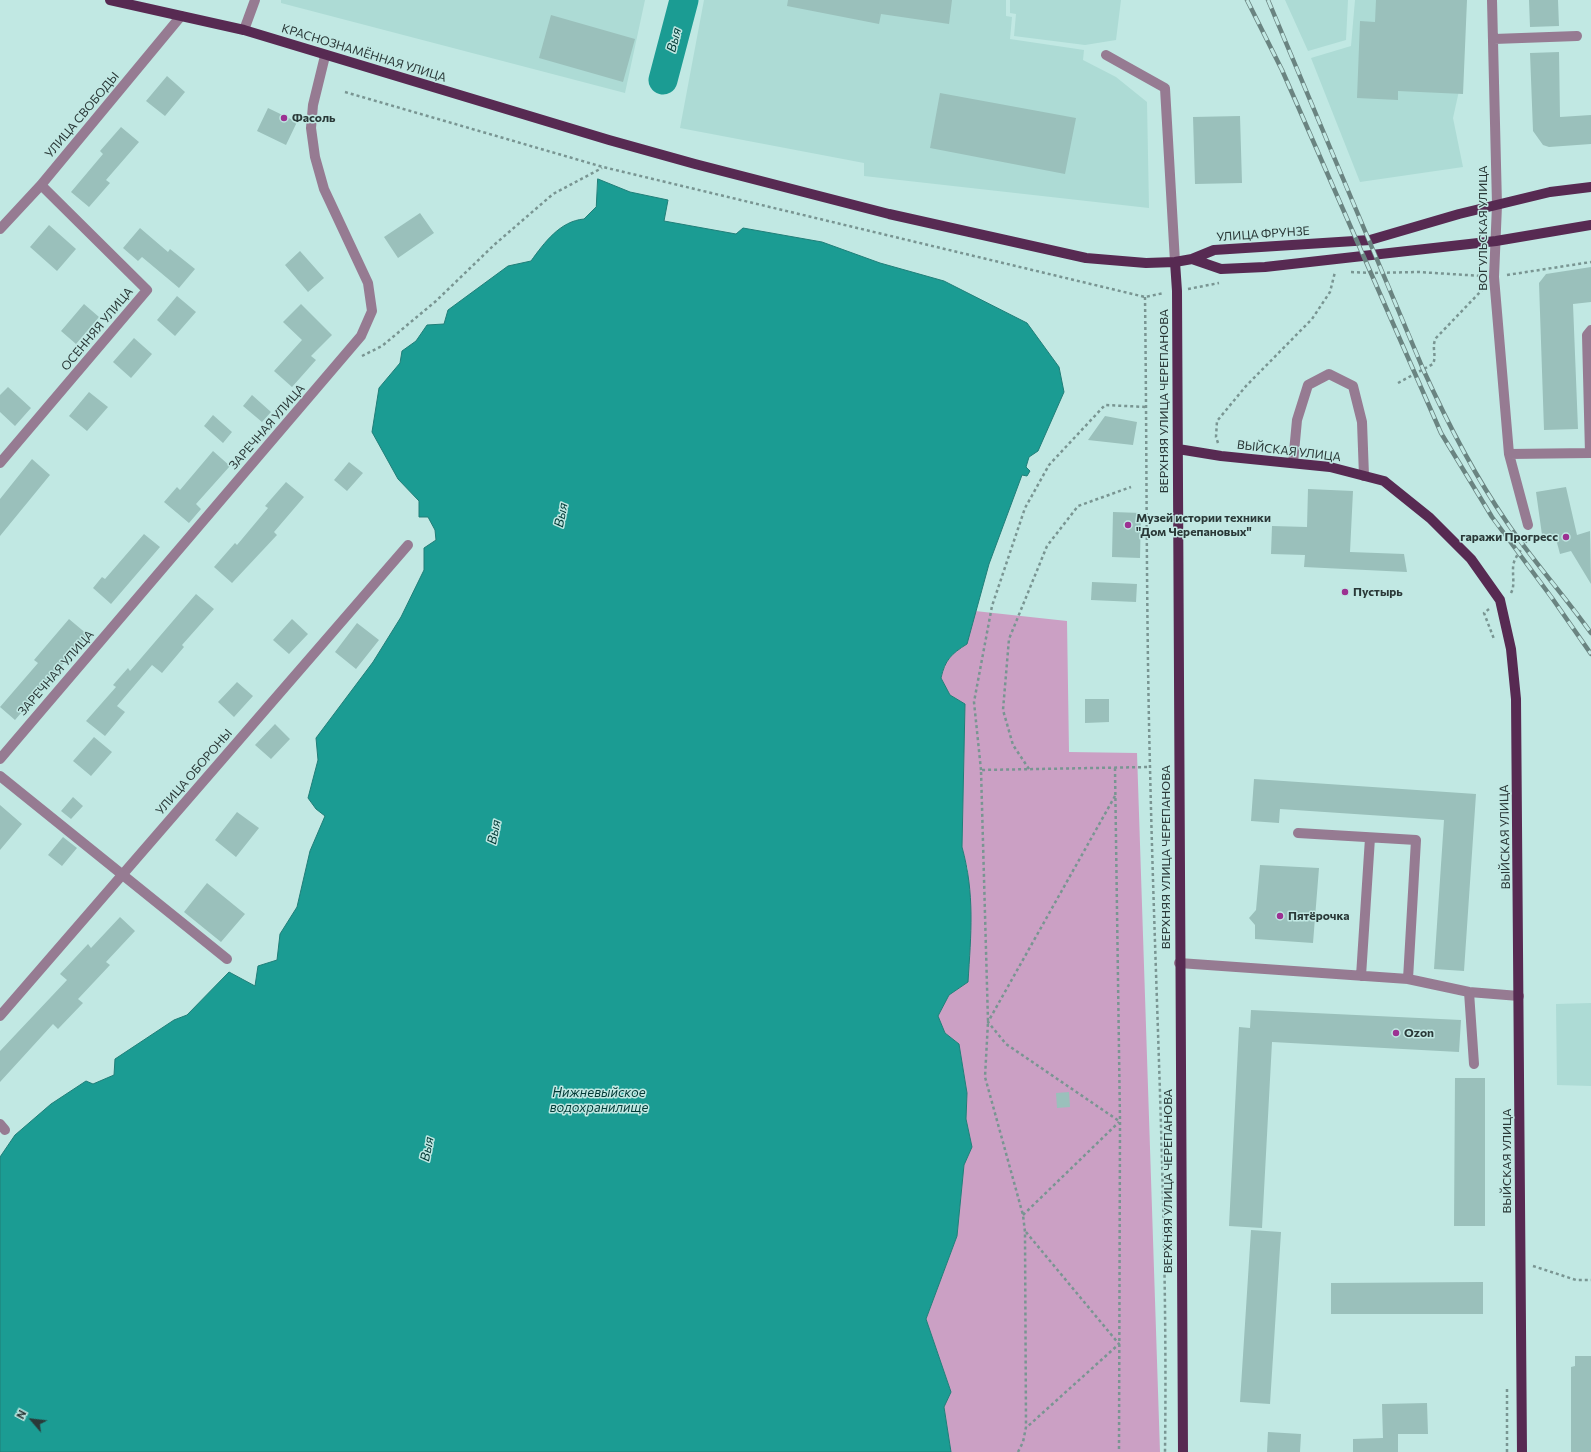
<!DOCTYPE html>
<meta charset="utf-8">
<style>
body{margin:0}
#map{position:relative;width:1591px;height:1452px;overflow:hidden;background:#c1e8e3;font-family:Commissioner,sans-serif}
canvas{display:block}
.north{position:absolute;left:12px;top:1400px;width:40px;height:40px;-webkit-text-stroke:3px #c1e8e3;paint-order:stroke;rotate:298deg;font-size:11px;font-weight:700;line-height:16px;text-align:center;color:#2a3938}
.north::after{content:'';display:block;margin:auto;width:14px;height:18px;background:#2a3938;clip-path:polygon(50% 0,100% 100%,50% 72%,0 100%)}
</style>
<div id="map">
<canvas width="1591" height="1452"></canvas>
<div class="north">N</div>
</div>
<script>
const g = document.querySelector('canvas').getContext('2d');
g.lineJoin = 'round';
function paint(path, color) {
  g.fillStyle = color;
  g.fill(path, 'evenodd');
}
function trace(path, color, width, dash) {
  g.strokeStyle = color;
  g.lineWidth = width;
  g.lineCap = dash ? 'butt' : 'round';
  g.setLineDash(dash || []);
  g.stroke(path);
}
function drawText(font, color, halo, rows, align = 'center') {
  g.font = font + ' Commissioner,sans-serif';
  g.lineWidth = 3;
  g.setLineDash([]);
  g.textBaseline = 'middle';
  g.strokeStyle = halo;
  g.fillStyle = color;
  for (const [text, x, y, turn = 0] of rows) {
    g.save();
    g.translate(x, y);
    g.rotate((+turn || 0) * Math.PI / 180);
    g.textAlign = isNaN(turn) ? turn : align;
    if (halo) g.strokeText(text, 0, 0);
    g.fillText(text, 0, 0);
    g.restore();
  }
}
paint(new Path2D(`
 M281,0H645L625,93L281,3Z
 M704,0H1006V16L1012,17L1010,39L1084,50L1083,60L1116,77L1147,102L1149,208L864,176V163L680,128Z
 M1010,0H1121L1116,40L1085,45L1014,36L1016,14L1010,13Z
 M1285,0H1348L1346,40L1308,51Z
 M1355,0H1463L1464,68L1453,118L1463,167L1360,182L1311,58L1351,46Z
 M1591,1003V1086L1557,1085L1556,1004Z`), '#addbd5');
paint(new Path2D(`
 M975,611L1067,621L1069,752L1137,753L1160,1452H951L944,1407L951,1392L926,1319L957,1236L964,1165L972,1147L966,1119L967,1093L959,1044L945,1033L938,1016L949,995L968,982V870L962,847L965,704L950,695L941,678C945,660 951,654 967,644Z`), '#cba0c4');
const water = new Path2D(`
 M598,179L630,192L668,200L664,221L736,234L743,228L822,242L880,263L944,281L1027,323L1059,367L1064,392L1038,451L1029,457L1026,467L1030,471L1027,476L1022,475L989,564L967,644C951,654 945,660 941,678L950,695L965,704L962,847C975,894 971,934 968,982L949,995L938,1016L945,1033L959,1044L967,1093L966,1119L972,1147L964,1165L957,1236L926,1319L951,1392L944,1407L951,1452H0V1157L15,1135L51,1104L86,1081L93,1084L114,1075L115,1059L174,1020L187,1015L229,972L255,986L258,966L277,960L280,934L297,907L310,851L325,816L316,809L308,798L318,760L316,738L373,662L401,617L424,570V548L436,540L435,530L428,517H419V501L398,479L372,432L379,388L400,363L402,351L416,341L427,325L444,324L448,310L508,266L531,261C544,243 560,221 584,219L596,207Z`);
paint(water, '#1b9c93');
trace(water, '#207e78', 1);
trace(new Path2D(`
 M663,80L684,0`), '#1b9c93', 29);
paint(new Path2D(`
 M788,0H952L949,24L881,14L879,24L787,6Z
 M1376,0H1467L1463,94L1398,91V100L1357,98L1360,21L1375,22Z
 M1529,0H1558L1559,26L1530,27Z
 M551,15L635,39L623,82L539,58Z
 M1559,52L1560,117L1591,115V144L1549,147L1543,145L1533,131L1530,53Z
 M167,76L185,92L165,116L146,101Z
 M940,93L1076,118L1065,174L930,148Z
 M268,108L297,122L286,145L257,131Z
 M1240,116L1242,183L1195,184L1193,117Z
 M121,127L139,142L106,180L110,183L89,207L71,192L103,154L100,151Z
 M420,213L434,233L398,258L384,237Z
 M49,225L76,249L57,271L30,247Z
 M140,228L168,252L170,249L195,269L179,288L142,257L138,261L123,248Z
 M300,251L324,278L308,292L285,265Z
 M1591,267V302L1573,304L1578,429L1544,430L1539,283L1546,274Z
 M177,296L196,312L175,336L157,320Z
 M84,304L99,317L76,344L61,331Z
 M301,304L332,335L311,356L316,360L292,387L274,371L302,340L283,322Z
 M134,338L152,354L131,378L113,362Z
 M8,387L31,408L15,426L0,412V395Z
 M89,392L108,407L87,431L69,416Z
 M252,395L271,412L262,422L243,406Z
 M213,415L232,432L223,443L204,426Z
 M1105,416L1137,422L1133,445L1088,440Z
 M213,451L230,466L196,504L201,509L189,523L164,502L177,487L180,490Z
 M32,459L50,475L0,536V499Z
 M349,462L363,473L347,491L334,480Z
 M286,482L304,497L274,532L277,535L232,583L214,567L235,543L237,545L268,508L265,506Z
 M1566,487L1577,535L1590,531L1591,584L1571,551L1560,554L1556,539L1543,542L1536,492Z
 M1308,489L1353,491L1350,552L1404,554L1407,572L1304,567L1305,555L1271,554L1272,526L1307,527Z
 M1113,512L1141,513L1140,558L1112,557Z
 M144,534L160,547L111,604L93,588L102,577L105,579Z
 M1092,582L1137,584L1136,602L1091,600Z
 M196,594L214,609L182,645L184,647L162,673L152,665L117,706L125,712L105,736L86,721L116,687L113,685L128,668L130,671Z
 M69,619L88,635L15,720L0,707L38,663L34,660Z
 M292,619L308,634L289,654L273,640Z
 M357,623L379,640L356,669L335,652Z
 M237,682L253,696L234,717L218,702Z
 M1085,699H1109V722L1085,723Z
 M275,724L290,739L271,759L255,745Z
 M94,737L112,752L91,776L73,761Z
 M1254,779L1476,794L1464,971L1434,969L1444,820L1280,809L1279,823L1251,821Z
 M73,797L83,806L71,819L61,811Z
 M0,805L22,824L0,850Z
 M237,812L259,828L236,857L215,840Z
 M63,837L77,848L62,866L48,855Z
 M1260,865L1319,868L1313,943L1255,939V925L1249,918L1256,910Z
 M207,883L245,914L221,942L184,912Z
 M120,917L135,931L106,962L110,965L78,999L83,1003L58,1029L53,1024L0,1082V1051L67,980L60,974L88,944L91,948Z
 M1251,1010L1461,1020L1459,1052L1272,1042L1262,1228L1229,1226L1239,1027L1250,1028Z
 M1455,1078H1485V1226H1454Z
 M1069,1092L1070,1107L1057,1108L1056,1093Z
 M1251,1230L1281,1232L1270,1404L1240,1402Z
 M1483,1282V1314H1331V1283Z
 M1575,1356H1591V1452H1571V1367L1575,1366Z
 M1427,1403L1428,1434H1398V1452H1353V1439L1383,1438L1382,1404Z
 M1268,1432L1301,1434L1300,1452H1267Z`), '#9ac0bb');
trace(new Path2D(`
 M345,92L603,167L1145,297L1164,293
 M1351,272L1371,273L1419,272L1482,276
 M1507,275L1591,262
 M1188,289L1219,283
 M1145,297C1147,454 1146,610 1150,767C1155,996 1168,1223 1165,1452
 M362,356L382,346L436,301L494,245L553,194L602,168
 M1398,383L1433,364C1437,355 1431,347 1436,338L1482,290
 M1218,443L1216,437L1217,421L1246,386L1312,319L1330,292L1335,272
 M1511,593C1516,584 1511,572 1514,562C1517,553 1525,547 1528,537
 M1489,609L1484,613L1494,639
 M1115,768L1120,1121L1119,1452
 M1029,769L1013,745L1003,710L1009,639L1047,546L1078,506L1131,487
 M981,770L974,702L992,606L1025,508L1049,465L1105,405L1147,407
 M1115,796L988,1022L1006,1044L1119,1121
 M1023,1215L1119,1122
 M1026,1232L1119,1344L1027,1427
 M1533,1266L1576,1280H1591
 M1018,1452L1023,1442L1026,1427L1025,1232L1023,1215L985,1077L988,1022L981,770L1150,767
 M1507,1452V1387`), '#799592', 2.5, [3, 3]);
trace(new Path2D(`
 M1492,0L1497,205L1494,277L1509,454L1528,525
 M244,30L255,0
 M1494,39L1577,36
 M1106,55L1165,88L1175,262
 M0,229L41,185L181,16
 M1590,453L1587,335L1591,330
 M1509,454L1591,453
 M0,463L147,290L41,185
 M1293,463L1297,420L1308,385L1329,374L1353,386L1362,422L1364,476
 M0,759L361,336L372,311L368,283L324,189L315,157L311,128L313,105L325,56
 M0,776L227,959
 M1298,833L1416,840L1408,979
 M1179,963L1408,979L1469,992L1519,996
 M1361,976L1370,838
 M1469,992L1474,1064
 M0,1016L408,545
 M0,1124L5,1130`), '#967b92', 10);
trace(new Path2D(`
 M110,0L244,30L609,140L695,164L889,214L1086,258L1146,263L1175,262L1192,259L1214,250L1370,240L1459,214L1550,192L1591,187
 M1192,259L1221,269L1265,267L1496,241L1591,225
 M1175,262L1177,291L1183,1452
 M1178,449L1221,456L1330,467L1384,481L1430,518L1471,559L1500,600L1511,649L1516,699L1522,1452`), '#572a52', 10);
const rail = new Path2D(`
 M1247,0L1282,70L1441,433L1492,517L1552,598L1591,654
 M1268,0L1423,369C1447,422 1473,473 1506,521C1532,560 1564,595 1591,633`);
trace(rail, '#6a8481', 4.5);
trace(rail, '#c1e8e3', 3, [9]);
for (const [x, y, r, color] of [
 [284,118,4,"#9c3192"],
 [1128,525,4,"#9c3192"],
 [1566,537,4,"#9c3192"],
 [1345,592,4,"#9c3192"],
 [1280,916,4,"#9c3192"],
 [1396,1033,4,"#9c3192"]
]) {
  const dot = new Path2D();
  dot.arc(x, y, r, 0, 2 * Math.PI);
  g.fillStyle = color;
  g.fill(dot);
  trace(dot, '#c1e8e3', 1.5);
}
drawText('12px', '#2a3938', '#c1e8e3', [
 ["КРАСНОЗНАМЁННАЯ УЛИЦА",364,53,17],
 ["УЛИЦА СВОБОДЫ",82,115,-50],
 ["ВОГУЛЬСКАЯ УЛИЦА",1483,228,-90],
 ["УЛИЦА ФРУНЗЕ",1263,234,-4],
 ["ОСЕННЯЯ УЛИЦА",97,329,-50],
 ["ВЕРХНЯЯ УЛИЦА ЧЕРЕПАНОВА",1164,401,-90],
 ["ЗАРЕЧНАЯ УЛИЦА",267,427,-49],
 ["ВЫЙСКАЯ УЛИЦА",1289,451,7],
 ["ЗАРЕЧНАЯ УЛИЦА",56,673,-49],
 ["УЛИЦА ОБОРОНЫ",194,772,-49],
 ["ВЫЙСКАЯ УЛИЦА",1505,837,-91],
 ["ВЕРХНЯЯ УЛИЦА ЧЕРЕПАНОВА",1166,857,-90],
 ["ВЫЙСКАЯ УЛИЦА",1507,1161,-90],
 ["ВЕРХНЯЯ УЛИЦА ЧЕРЕПАНОВА",1168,1181,-90]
]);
drawText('bold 12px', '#2a3938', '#c1e8e3', [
 ["Фасоль",292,118],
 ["Музей истории техники",1136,518],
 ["\"Дом Черепановых\"",1136,532],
 ["гаражи Прогресс",1558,537,"right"],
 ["Пустырь",1353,592],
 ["Пятёрочка",1288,916],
 ["Ozon",1404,1033]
], 'left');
drawText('italic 13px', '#023a36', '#c1e8e3', [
 ["Выя",674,40,-75],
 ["Выя",561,515,-78],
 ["Выя",494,832,-78],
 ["Нижневыйское",599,1093],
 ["водохранилище",599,1108],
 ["Выя",427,1149,-78]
]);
</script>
